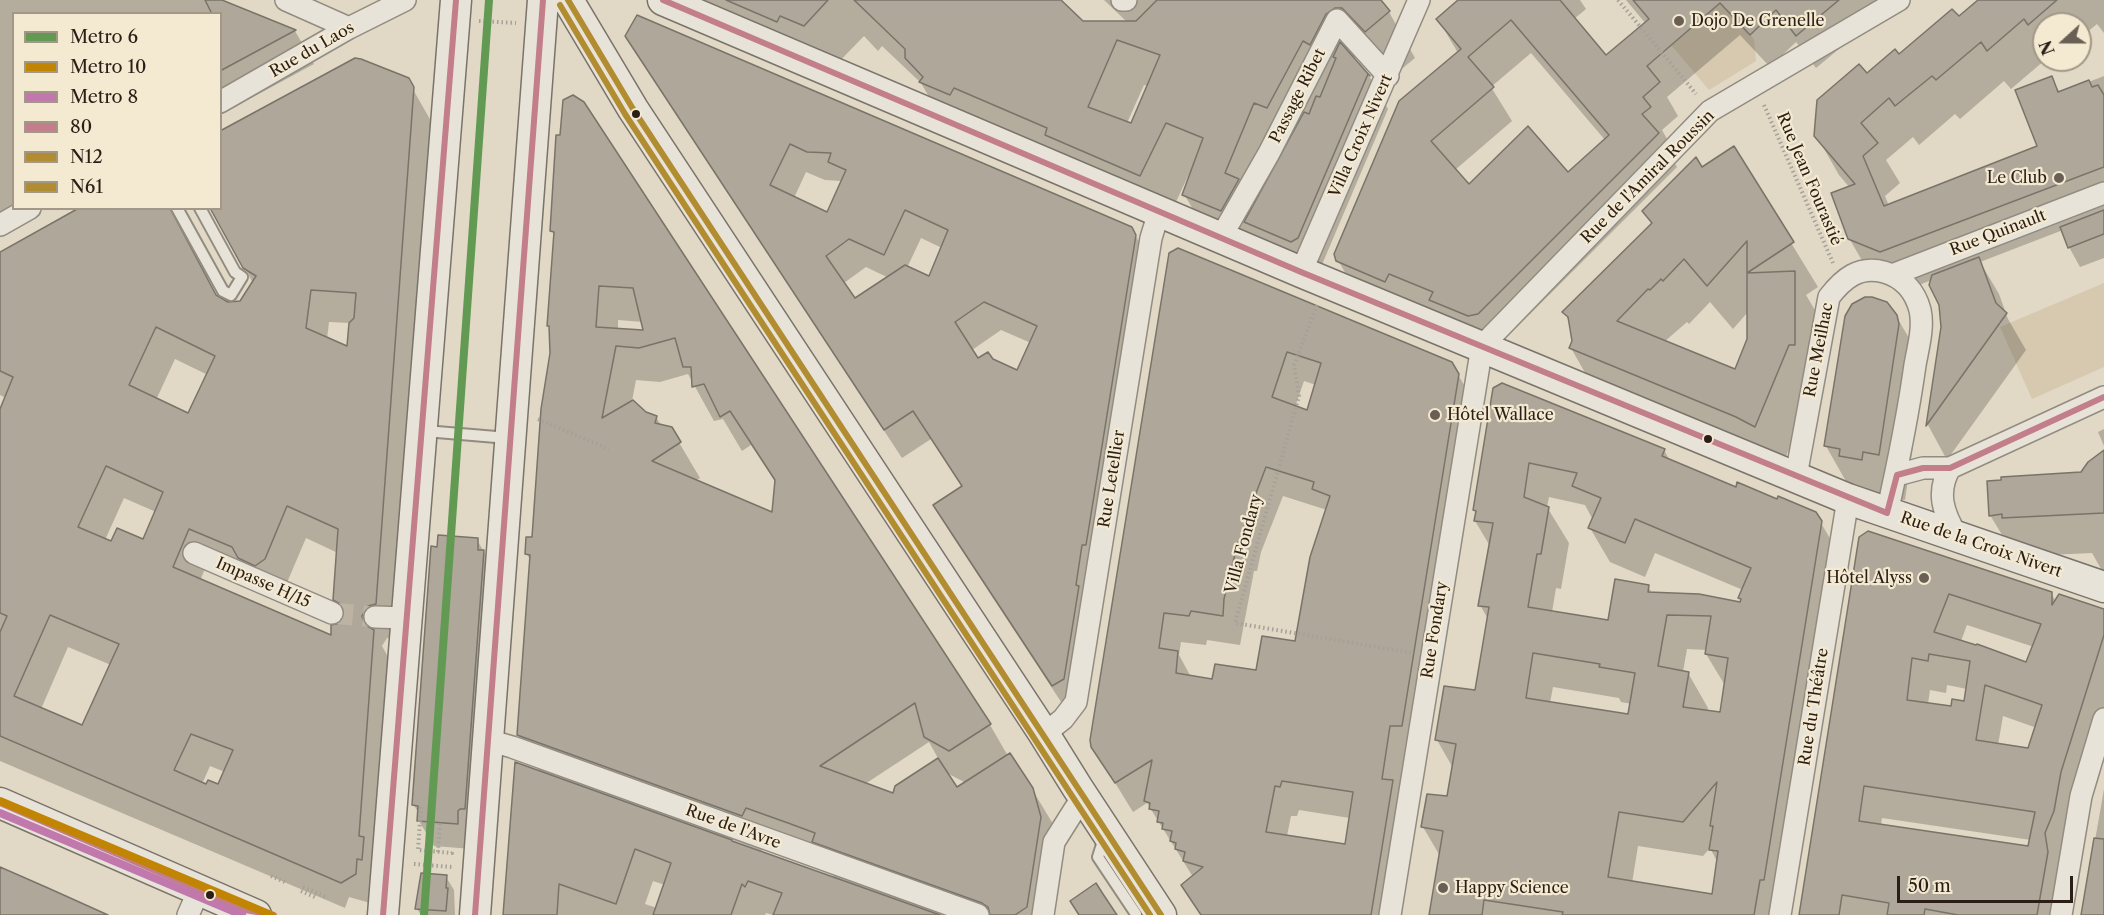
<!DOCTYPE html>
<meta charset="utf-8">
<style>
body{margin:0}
#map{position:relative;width:2104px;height:915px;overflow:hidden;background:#e1d8c5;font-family:"Libre Caslon Text",serif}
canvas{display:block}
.legend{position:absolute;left:12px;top:12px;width:210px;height:198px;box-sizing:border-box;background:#f4e9d1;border:2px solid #a39887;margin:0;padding:8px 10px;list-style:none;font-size:18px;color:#2a1e17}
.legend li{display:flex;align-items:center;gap:12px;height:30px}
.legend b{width:30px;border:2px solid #a39887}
.north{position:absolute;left:2032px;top:12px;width:60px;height:60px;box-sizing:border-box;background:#f4e9d1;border:2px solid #a39887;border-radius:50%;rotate:249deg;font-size:16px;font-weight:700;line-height:24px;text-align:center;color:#2a1e17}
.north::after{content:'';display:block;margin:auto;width:21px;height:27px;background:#6a5f54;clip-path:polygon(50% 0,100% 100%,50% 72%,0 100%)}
.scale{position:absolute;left:1897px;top:876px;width:176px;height:27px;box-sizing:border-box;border:3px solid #2a1e17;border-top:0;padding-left:8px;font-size:18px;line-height:21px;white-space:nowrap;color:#2a1e17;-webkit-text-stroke:4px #f4e9d1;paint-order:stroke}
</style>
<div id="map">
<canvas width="2104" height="915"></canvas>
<ul class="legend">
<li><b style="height:8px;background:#639a53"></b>Metro 6</li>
<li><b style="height:8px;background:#c18403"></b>Metro 10</li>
<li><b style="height:8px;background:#c178ad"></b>Metro 8</li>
<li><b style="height:8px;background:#c27e8b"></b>80</li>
<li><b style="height:8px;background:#b28c31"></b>N12</li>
<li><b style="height:8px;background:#b28c31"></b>N61</li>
</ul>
<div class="north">N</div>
<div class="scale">50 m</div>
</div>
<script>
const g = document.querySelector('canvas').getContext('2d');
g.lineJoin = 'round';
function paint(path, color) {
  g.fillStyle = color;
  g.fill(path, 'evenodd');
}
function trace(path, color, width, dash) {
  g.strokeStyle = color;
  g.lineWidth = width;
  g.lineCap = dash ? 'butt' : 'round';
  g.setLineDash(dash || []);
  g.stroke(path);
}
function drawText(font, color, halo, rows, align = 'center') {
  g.font = font + ' "Libre Caslon Text",serif';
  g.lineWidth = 4.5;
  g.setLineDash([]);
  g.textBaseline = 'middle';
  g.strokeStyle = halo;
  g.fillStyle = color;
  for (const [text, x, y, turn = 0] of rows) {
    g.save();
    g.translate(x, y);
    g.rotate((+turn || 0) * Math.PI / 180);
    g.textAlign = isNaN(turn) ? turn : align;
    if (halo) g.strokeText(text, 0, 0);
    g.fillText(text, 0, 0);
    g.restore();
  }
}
paint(new Path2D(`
 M1717,0L1754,39L1756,61L1709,90L1671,45Z
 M2104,283V367L2032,399L2000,327Z`), '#d6c9af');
paint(new Path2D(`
 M0,0H220L295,31L314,64L220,115V14H14V208L0,235Z
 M681,0H1059L1082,23L1127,22L1104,0H1379L1389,12L1415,58L1392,77L1361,53L1353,59L1369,76L1388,109L1318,274L1211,240L1184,194L1191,175L1189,174L1167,221L947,128L921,83L882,46L878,51L864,36L830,71ZM1144,85L1148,86L1132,125L1127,123ZM1280,148L1285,150L1271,177L1269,176Z
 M1460,0H1580L1586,9L1574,19L1606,57L1646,24L1626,0H1898L1816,68L1796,42L1770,67L1740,35L1667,97L1678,116L1662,130L1668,141L1664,145L1677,167L1497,347L1357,294L1338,260L1458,53L1438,19ZM1531,53L1605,140L1568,175L1469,186L1455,170L1512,121L1491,87Z
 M1980,0H2104V33L2097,24L2080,38V24H2044L2045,60L2011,89L2004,81L1960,119L1955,114L1919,145L1913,137L1886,160L1900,183L1885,196L1889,206L2039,147L2052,78L2060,93L2104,76V258L2080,267L2069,247L2063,230L1980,262L1999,294L2008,319L2026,350L1947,460L1928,425L1942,327L1940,304L1932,280L1903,291L1872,278L1849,238L1850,188L1839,175L1816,135L1867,75L1959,18Z
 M627,36L1131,228L1148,257L1069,714L951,534L935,506L963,488L931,439L902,458L644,65ZM806,172L825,180L842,181L828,214L794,198ZM921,238L942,248L930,278L907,268ZM866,267L889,278L855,300L844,283ZM1001,330L1031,343L1017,372L992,361L978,360L972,350Z
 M407,79L431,121L394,637L387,638L382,646L392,664L374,904L349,897L345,908L0,761V413L6,398L0,395V253L219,302H241L253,283L234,248L220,208ZM329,322L351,323L348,348L327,339ZM175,359L208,375L189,415L156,400ZM124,498L156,512L144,541L112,543L105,540ZM306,538L338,553L335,599L345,616L332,637L200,581L208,561L283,592ZM68,647L111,665L83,727L41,709ZM210,766L225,772L219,786L202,784Z
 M583,103L990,725L1008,756L1032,789L1053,824L1051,915H773L766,913L765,915H505L540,772L518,735L531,562L527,554L533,538L552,353L551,329L548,325L555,236L552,231L561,136ZM618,320L643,322L645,331L618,330ZM688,374L714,421L723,419L742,451L751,445L776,483L773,514L695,481L700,478L671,429L662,427L656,417L645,413L632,401L636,380L660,382ZM929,742L939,760L893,795L865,784ZM945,772L966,783L957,789ZM730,839L762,851L766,842L827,865L836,880L732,843ZM653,881L665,885L657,908L645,904Z
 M1733,148L1818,287L1806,295L1819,317L1815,388L1780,470L1596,392L1571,348L1574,342L1570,323L1564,312L1652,225L1644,211L1701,169ZM1710,302L1733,329L1748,312V339L1736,371L1664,342L1687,322L1689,324Z
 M1170,254L1451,363L1476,405L1393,915H1201L1183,885L1193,877L1147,803L1133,812L1093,747ZM1304,381L1316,385L1308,412L1295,407ZM1283,496L1327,510L1296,643L1257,672L1213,681L1191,677L1179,655L1181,642L1206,645L1207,640L1240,645L1254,571H1257L1261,552ZM1299,810L1350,818L1346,845L1287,836L1291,816H1297Z
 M1892,309L1923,362L1924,371L1905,500L1852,492L1826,446Z
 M1495,389L1664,450L1670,461L1736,489L1815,513L1841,557L1779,915H1430L1440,856L1423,827L1449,798L1453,768L1437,740L1476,692L1488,619L1480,605L1490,546L1475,521L1477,514L1475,510ZM1549,497L1585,505L1593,520L1590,528L1610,562L1645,577L1655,553L1743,590L1740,598L1743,604L1653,594L1648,587L1609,622L1552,612L1556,588L1561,589L1569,543L1547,507ZM1687,649L1707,650L1706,654L1726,687L1722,714L1707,712L1708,708L1688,673L1683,672ZM1553,687L1619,698L1621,702L1632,704L1630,716L1550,703ZM1638,846L1703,856L1710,848L1718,863L1713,896L1632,883Z
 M2104,429V446L2098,432Z
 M2104,452V574L2092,553L2026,556L2013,553L1990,515L2082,473Z
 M1860,538L2051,593L2056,602L2104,612V725L2060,915H1800ZM1967,625L2034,647L2027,664L1961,641ZM1947,685L1967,689L1965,703L1952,708L1928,704L1930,690L1946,693ZM2003,716L2037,728L2029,750L1998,745ZM1882,818L2031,840L2030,848L1881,825Z
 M477,540L492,565L472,849L434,846L419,821V814L414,805L438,548Z
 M2104,789V915H2082Z
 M446,877L454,890L455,915H421L417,909Z`), '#0003');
const building = new Path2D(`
 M205,0H222L296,30L220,71V14H212Z
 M726,0H828L804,26L780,16L777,22Z
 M854,0H1061L1083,21H1136L1157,0H1381L1390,11L1365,32L1342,8H1335L1326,14L1310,45L1303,41L1267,108L1254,103L1225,173L1239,179L1221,211L1182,195L1203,138L1166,123L1140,176L1045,135L1047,128L954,88L950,95L919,82L923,77L905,58V49ZM1117,40L1160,55L1131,123L1088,107Z
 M1458,0H1560L1606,55L1649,19L1633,0H1839L1796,36L1776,10L1750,35L1720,3L1647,66L1660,82L1643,97L1651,107L1642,114L1659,133L1478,314L1468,316L1429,300L1433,292L1389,274L1385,282L1336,261L1334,254L1399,101L1461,49L1436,19ZM1511,20L1609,135L1568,172L1528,126L1469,184L1431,141L1494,87L1468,57Z
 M1978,0H2057L2028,25L2024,19L1987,51L1981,42L1936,80L1932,76L1895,106L1889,98L1861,123L1878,143L1863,156L1884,206L2037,146L2015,90L2052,76L2058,92L2089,80L2092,87L2098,85L2104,95V167L1880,252L1848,239L1831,193L1855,184L1814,136L1817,100L1859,64L1867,73L1895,49L1899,54L1952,9L1959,16Z
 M637,15L1132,227L1136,235L1088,533L1086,545H1082L1076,585L1079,586L1064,679L1052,686L933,505L962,486L913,411L884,430L625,36ZM790,144L807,152L831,153L828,162L846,170L827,212L770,185ZM905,210L948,230L929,276L905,265L855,298L826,256L849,239L884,255ZM984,302L1037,326L1017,370L993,359L988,352L978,358L955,322Z
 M1340,42L1370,76L1368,74L1298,238L1291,242L1244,222L1304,112L1309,114L1316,96L1320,97L1336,58L1333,57Z
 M355,58L361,59L409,78L414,87L376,604L368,606L362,616L364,624L374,630L359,836L364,837L362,860L357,859L356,874L341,883L0,736V632L7,616L0,613V409L13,377L0,371V252L79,208H170L216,295L228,302L240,301L256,276L243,268L210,208H220V131ZM311,290L356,293L354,318L349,323L347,346L306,328ZM156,327L215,356L188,413L129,385ZM106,466L163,492L143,539L117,528L111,541L78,527ZM287,506L338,529L333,600L342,605L345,612L340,623L331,625V635L173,567L189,529L232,547L238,558L255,566L265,559ZM50,615L119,644L82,725L14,696ZM191,734L233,750L218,784L208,780L206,784L174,770Z
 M573,95L584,102L991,724L949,751L924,737L915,703L820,766L893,793L895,786L938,758L957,787L1010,753L1033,788L1041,817L1027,907L1015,915H990L988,907L982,903L812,842L815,833L788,823L746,808L742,816L517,735L530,555L525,554L526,537H532L541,409L550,353L549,326H547L554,232L550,231L556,135H560L563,100ZM599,286L633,288L643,330L596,327ZM675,338L683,367H691L692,387L704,384L720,417L730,411L775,480L772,512L652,461L681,442L672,427L655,423L657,416L646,412L633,400L602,418L616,346L639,348Z
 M1734,146L1794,242L1747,273V241L1707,286L1684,259L1663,281L1661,279L1650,290L1648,289L1617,321L1735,369L1747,339V273L1795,271V345H1789L1755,427L1736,417L1569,348L1572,341L1568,317L1562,312L1652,223L1642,211L1696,157L1702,167Z
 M2104,210V234L2068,248L2060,227Z
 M1178,248L1452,362L1459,374L1402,726H1390L1382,779L1393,780L1371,915H1201L1181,885L1203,867L1183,861L1185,852L1175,849L1176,843L1170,841L1172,831L1162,829L1163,823L1157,822L1159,811L1149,809L1150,803L1144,801L1152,760L1115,783L1091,747L1090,740L1169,253ZM1287,352L1321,363L1307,410L1272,397ZM1266,467L1314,482L1312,489L1330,496L1310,557L1295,641L1262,636L1256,670L1215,664L1212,679L1176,673L1178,651L1159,648L1164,613L1189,616L1191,611L1223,616L1224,599L1238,542H1241L1245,522ZM1282,781L1353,792L1345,844L1266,832L1275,786L1280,787Z
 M1979,257L1996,303L2007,313L1926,426L1941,327L1939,305L1929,285L1932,275Z
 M1865,297H1872L1887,302L1897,315L1899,324L1879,455L1863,452L1862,460L1839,456L1840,449L1824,446L1845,316L1852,304Z
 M1502,383L1665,449L1662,456L1736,487L1737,482L1777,499L1778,496L1816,512L1822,521L1764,880H1760L1754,915H1562L1563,912L1484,900L1482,915H1429L1443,831L1421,827L1427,794L1447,796L1456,744L1435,740L1444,686L1475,690L1489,607L1478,606L1493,523L1474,521L1476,511L1473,510L1493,388ZM1529,463L1577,473L1572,486L1601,498L1588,528L1625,543L1635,519L1751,568L1738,598L1741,599L1740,602L1699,594L1648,592L1649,585L1615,579L1608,620L1528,607L1537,554H1541L1549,507L1524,497ZM1667,615L1711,616L1705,654L1728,658L1720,712L1683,707L1689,672L1658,666ZM1533,653L1600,664L1599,667L1635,673L1628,714L1526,698ZM1717,782L1710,826H1713L1709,850L1718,851L1712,894L1608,877L1619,812L1683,822Z
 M2104,450V513L2002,518V514L1989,516L1987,481L2001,480V477L2081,472L2088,462Z
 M1868,531L2052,592V605L2059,594L2104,609V635L2061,772L2054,811L2045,833L2048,852L2037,915H1958L1925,909L1924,915H1887L1889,903L1842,895L1839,915H1799L1859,537ZM1949,594L2041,624L2026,662L1977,644L1976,645L1934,632ZM1929,654L1970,661L1964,701L1952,699L1951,706L1907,700L1912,658L1928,661ZM1985,685L2042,705L2028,748L1976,740ZM1864,786L2035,812L2028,846L1859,821Z
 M438,535L478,538V550H484L465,809H460L458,811V824L417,821L418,806L412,805L431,546L437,547Z
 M515,762L732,840V841L940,915H773L782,893L748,881L745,887L742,884L731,915H653L671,863L635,849L616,904L559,884L557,915H503Z
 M2094,838L2104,839V915H2081Z
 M0,867L48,888L108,915H0Z
 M421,873L447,875L446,888H448L446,911L415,909Z
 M1096,883L1103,894L1117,915H1079L1070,901Z`);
paint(building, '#aea79a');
trace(building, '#797369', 1.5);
trace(new Path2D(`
 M332,613L375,617`), '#bcb3a2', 21, [21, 10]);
const lane = new Path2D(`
 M177,208L223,291L231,295L242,277L235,272L200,208
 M425,431L508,438
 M1104,838L1098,857L1136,914`);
const street = new Path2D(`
 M286,0L349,28
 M1122,0H1126
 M220,102L349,28L405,0
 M0,225L30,208
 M1221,237L1269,153L1337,20L1388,76
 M1301,272L1419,0
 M1892,275L2104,193
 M1950,468C1936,492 1943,513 1957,536
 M1897,475L1923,468H1950L2104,397
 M1796,476L1829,297C1843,279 1859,265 1884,272C1902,277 1915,291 1920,310C1924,327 1918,348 1915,365C1908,415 1898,464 1887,513
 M194,553L332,613
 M375,617L407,618
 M1044,734L1063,719L1076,702L1151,238L1159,212
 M488,740L512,747L978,915
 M188,915L199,890
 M1043,915L1054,842L1083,796
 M1390,915L1482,346L1710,111L1899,0
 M1780,915L1848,499
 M2061,915L2081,796L2104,719`);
const secondary = new Path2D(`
 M568,0L633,109L1044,734L1077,787L1161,915
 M663,0L1301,272L1848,499L2104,587
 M0,803L256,915
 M383,915L456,0
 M475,915L543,0`);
trace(lane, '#928c80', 14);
trace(street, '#928c80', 24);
trace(secondary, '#797369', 33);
trace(new Path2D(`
 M1618,0L1696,94
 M479,21L516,23
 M1764,105L1833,263
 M1317,305L1294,365L1299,396L1235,623L1412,653
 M538,419L609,449
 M421,807L418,850L452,853V851
 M438,852L440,821
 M414,864L452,867
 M271,876L287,883
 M303,887L326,897
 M301,891L317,898`), '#a5a098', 4, [1.5, 3]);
trace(lane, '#e8e3d9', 10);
trace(street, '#e8e3d9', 21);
trace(secondary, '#e8e3d9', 30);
trace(new Path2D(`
 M663,0L1301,272L1887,513L1897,475L1923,468H1950L2104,397
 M0,803L245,910L274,915
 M383,915L456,0
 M475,915L543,0`), '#c27e8b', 6);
trace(new Path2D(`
 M568,0L633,109L1161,915`), '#b28c31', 6);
trace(new Path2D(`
 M560,5L625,114L1150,915`), '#b28c31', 6);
trace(new Path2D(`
 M424,915L489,0`), '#639a53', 8);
trace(new Path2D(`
 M0,801L271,915`), '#c18403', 8);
trace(new Path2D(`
 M0,813L242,915`), '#c178ad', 8);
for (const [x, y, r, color] of [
 [1679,21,6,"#6a5f54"],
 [636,114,5,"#2a1e17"],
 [2059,178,6,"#6a5f54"],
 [1435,415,6,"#6a5f54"],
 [1708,439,5,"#2a1e17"],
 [1924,578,6,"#6a5f54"],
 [1443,888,6,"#6a5f54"],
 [210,895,5,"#2a1e17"]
]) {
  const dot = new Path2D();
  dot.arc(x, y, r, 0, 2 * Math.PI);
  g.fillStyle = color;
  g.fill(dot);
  trace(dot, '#f4e9d1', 2);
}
drawText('16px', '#2a1e17', '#f4e9d1', [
 ["Dojo De Grenelle",1691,21],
 ["Le Club",2047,178,"right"],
 ["Hôtel Wallace",1447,415],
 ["Hôtel Alyss",1912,578,"right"],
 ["Happy Science",1455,888]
], 'left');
drawText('16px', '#2a1e17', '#f4e9d1', [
 ["Rue du Laos",312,50,-30],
 ["Passage Ribet",1298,96,-63],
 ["Villa Croix Nivert",1361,136,-66],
 ["Rue de l'Amiral Roussin",1648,177,-45],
 ["Rue Jean Fourastié",1809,179,67],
 ["Rue Quinault",1998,233,-21],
 ["Rue Meilhac",1819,350,-79],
 ["Rue Letellier",1112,479,-81],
 ["Villa Fondary",1244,544,-75],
 ["Rue de la Croix Nivert",1981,545,19],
 ["Impasse H/15",263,583,24],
 ["Rue Fondary",1435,630,-81],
 ["Rue du Théâtre",1814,707,-81],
 ["Rue de l'Avre",733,827,20]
]);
</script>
